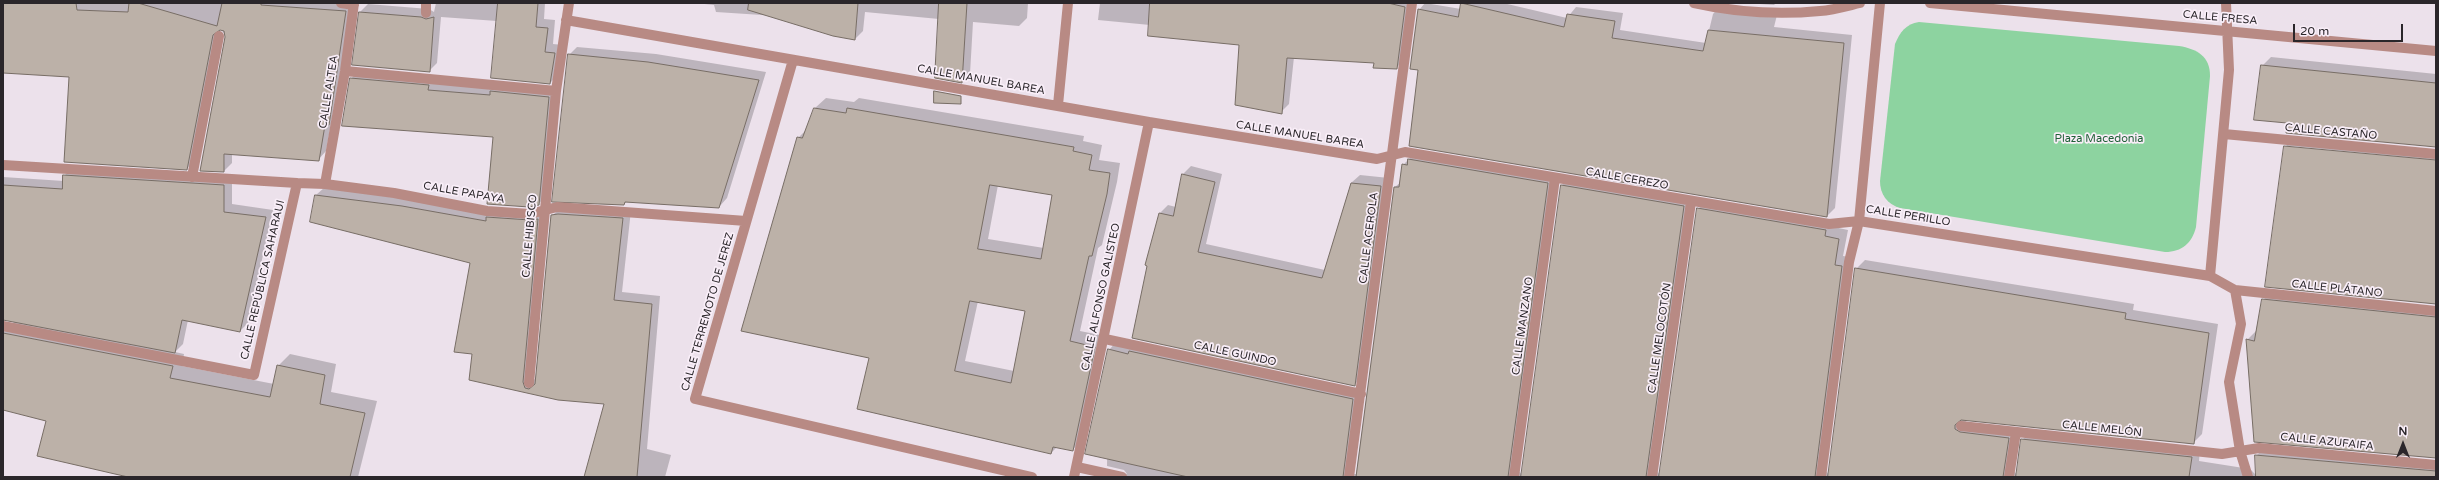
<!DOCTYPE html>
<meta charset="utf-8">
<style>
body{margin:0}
#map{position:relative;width:2439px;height:480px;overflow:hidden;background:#ece1eb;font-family:"Varela Round",sans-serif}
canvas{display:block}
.frame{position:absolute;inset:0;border:4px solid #2a262a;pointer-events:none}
.north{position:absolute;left:2383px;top:424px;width:40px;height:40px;-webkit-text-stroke:3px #f9eef8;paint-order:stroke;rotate:0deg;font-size:11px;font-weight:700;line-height:16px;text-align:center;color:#2a262a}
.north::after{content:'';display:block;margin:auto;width:14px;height:18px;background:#2a262a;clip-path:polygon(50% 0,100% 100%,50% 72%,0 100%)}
.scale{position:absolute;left:2293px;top:24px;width:110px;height:18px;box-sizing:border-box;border:2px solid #2a262a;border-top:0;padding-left:5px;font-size:12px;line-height:14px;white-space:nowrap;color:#2a262a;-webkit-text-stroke:3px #f9eef8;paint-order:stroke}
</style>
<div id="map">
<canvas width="2439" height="480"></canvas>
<div class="frame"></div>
<div class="north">N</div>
<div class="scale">20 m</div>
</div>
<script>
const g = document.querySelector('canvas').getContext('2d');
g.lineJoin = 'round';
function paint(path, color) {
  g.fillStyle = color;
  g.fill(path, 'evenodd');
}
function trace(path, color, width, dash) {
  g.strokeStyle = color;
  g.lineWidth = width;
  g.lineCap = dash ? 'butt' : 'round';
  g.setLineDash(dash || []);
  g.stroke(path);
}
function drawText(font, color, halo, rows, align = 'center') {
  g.font = font + ' "Varela Round",sans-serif';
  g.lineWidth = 3.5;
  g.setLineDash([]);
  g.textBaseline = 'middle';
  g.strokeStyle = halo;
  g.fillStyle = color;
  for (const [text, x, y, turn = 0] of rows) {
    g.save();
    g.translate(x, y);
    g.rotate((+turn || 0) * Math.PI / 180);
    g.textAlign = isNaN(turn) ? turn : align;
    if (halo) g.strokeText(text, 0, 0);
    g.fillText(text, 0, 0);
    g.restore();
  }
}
paint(new Path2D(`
 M1919,22L2179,46C2197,49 2210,56 2210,76L2196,227C2192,243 2182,252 2165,252L1900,208C1887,204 1880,194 1880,181L1895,44C1900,32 1906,24 1919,22Z`), '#8dd3a0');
paint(new Path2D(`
 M3,3H353L326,151L318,160L232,154V163L224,171L226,37L220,27L195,161L186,169L70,76L3,72Z
 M436,3H545L544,19L555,20L553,44L563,45L558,75L550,83L497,21L441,17L437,63L429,71L360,12L368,4L429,9L434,12Z
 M695,3H1028L1027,18L1019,26L973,22L970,74L962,82L939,19L865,12L863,31L855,39L833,35L777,16L716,12L714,5Z
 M1100,3H1412L1404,60L1396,68L1375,62L1294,57L1289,104L1281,112L1240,44L1150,25L1098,20Z
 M1425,3L1461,9L1462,3H1503L1567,18L1576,7L1623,13L1620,30L1706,43L1713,14L1721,5L1778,11L1774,27L1852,35L1835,208L1827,216L1419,69V10Z
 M1745,3H1776L1774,5Z
 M577,47L656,54L766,72L727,198L719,207L627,201L624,204L569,55Z
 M2271,57L2436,74V146L2288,122L2262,66Z
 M359,70L557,89L547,196L538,204L494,136L351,79Z
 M826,98L854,102L859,98L1084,136L1083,141L1102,145L1099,160L1120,163L1117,182L1102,245L1098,248L1080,331L1105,336L1083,440L1072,450L1057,447L1051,453L870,358L743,331L798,138L807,129L815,108ZM998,185L1053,194L1044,248L988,239ZM978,301L1026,310L1014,371L965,361Z
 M2294,138L2436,151V160L2291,146V148L2436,162V303L2285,147Z
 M1412,156L1556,174L1516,467L1522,475L1562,185L1570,177L1692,197L1654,467L1660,475L1698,209L1707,200L1848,230L1843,256L1850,257L1823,467L1829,475L1856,269L1865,260L2134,304L2133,310L2218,324L2202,434L2193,443L1963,419L1969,424L2017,429L2011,467L2017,475L2022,440L2031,431L2200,449L2199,461L2250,469L2257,476L2256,456L2265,447L2436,461V477H1107L1113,471L1127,474L1124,470L1107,466L1109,350L1117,341L1361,390L1354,474H1356L1395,187L1401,182L1403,165Z
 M1191,166L1222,174L1206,244L1325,270L1351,183L1360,175L1389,178L1362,377L1354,385L1147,264L1160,213L1168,205L1176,207L1182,175Z
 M72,168L232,177V204L273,210L248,323L240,331L188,320L183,344L175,352L184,354L182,366L274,384L278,366L290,354L336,364L331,392L377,401L358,477H133L47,421L3,409V332L15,321L3,302V177L64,181V176Z
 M325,187L493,212L546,211L534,379L537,381L552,216L561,207L631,210L622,292L660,296L647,449L671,455L665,477H585L605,403L470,379L473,353L471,262L316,195Z
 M2272,291L2436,308V457L2247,340L2256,331L2263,300Z`), '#0003');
const building = new Path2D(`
 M3,3H76L77,10L128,12L129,3H138L217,26L222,3H261V5L346,11L329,125H325L319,161L224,154V172L200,171L225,37L224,31L220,30L213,35L187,170L64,162L69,77L3,73Z
 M498,3H538L536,27L548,28L545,52L555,53L550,84L491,78Z
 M749,3H858L855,40L833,36L748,10Z
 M939,3H967L962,83L935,78Z
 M1150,3H1388L1405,7L1397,69L1373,68L1374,63L1287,58L1282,114L1235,105L1239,45L1148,36Z
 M1461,3L1564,27L1567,14L1615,21L1612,38L1703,51L1708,30L1844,43L1827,217L1409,146L1418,70L1410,69L1418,9L1458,17Z
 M359,12L421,17L426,19L434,17L430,72L352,65Z
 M568,54L648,62L759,80L719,208L625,202L624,205L552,202Z
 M2261,65L2436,83V147L2286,133L2287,123L2254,120Z
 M350,78L429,85L428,90L490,95V91L549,97L539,205L529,207L487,204L493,137L342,126Z
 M934,91L961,96V104L934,103Z
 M814,108L846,113L847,108L1074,147L1073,151L1092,155L1089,170L1110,173L1107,194L1092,256H1089L1070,341L1095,347L1073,451L1053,447L1051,454L857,409L869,358L741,331L797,137L802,138ZM990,185L1052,195L1041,259L978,249ZM970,301L1025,311L1011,383L955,371Z
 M2284,146L2436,160V304L2265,287Z
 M1408,159L1548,183L1508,477H1356L1394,187H1399L1402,164L1407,165Z
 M1182,174L1215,182L1198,252L1322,278L1351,183L1381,186L1355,386L1132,338L1147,266L1145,265L1159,213L1173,216Z
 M63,175L224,185V212L266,217L240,332L182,320L175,353L3,320V185L62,189Z
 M1561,185L1684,206L1646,477H1521Z
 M315,195L402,206L486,221V217L530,220L538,219L523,382L525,388L529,389L535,384L551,215L558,214L623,218L614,300L652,304L637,477H584L604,404L558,400L469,380L472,354L454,352L470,263L310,222Z
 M1697,208L1826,230L1825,236L1839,239L1835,265L1842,266L1815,477H1659Z
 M1855,268L2126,313L2125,319L2209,333L2194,444L1961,420L1955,425V429L1960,432L2009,438L2003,477H1828Z
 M2262,299L2436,317V458L2254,442L2246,339L2254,341Z
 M3,333L173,366L170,378L270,397L277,365L325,375L320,404L365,413L350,477H128L37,456L46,421L3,410Z
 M1108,349L1128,354L1129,351L1353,399L1343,477H1188L1085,454Z
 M2021,439L2192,457L2189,477H2016Z
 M2255,455L2436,471V477H2256Z`);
paint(building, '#bcb1a8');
trace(building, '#776d65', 1);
trace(new Path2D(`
 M341,3L354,5
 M1694,3C1734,12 1779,15 1820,11C1833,10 1847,6 1860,3
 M1930,3L2436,51
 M426,13V3
 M566,20L1149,122L1377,159L1405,152L1829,224L1859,221L1880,3
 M793,60L695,399L1032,477
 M345,71L556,91
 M1058,105L1068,3
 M2224,134L2436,154
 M3,165L297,183L254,375L3,326
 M192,177L219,36
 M297,183L325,184L394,193L487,211L530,214L557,207L746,221
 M325,184L345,71L354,3
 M2210,276L2229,70L2226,3
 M2235,290L2436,311
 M1105,339L1361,394
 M529,383L556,91L569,3
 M1961,426L2222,454L2259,448L2436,465
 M1077,467L1122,477
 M1074,477L1149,122
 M1349,477L1412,3
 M1514,477L1555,178
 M1652,477L1691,202
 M1821,477L1849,262L1859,221L2210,276L2235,290L2241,324L2229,382L2240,451L2248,477
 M2009,477L2016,432`), '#b88a84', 10);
drawText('11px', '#2a262a', '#f9eef8', [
 ["CALLE FRESA",2220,18,5],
 ["CALLE MANUEL BAREA",981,80,10],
 ["CALLE ALTEA",329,92,-81],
 ["CALLE CASTAÑO",2331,132,5],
 ["CALLE MANUEL BAREA",1300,135,9],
 ["CALLE CEREZO",1627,179,10],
 ["CALLE PAPAYA",464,193,10],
 ["CALLE PERILLO",1908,216,9],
 ["CALLE HIBISCO",530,236,-85],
 ["CALLE ACEROLA",1369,238,-83],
 ["CALLE REPÚBLICA SAHARAUI",263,280,-77],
 ["CALLE PLÁTANO",2337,289,6],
 ["CALLE ALFONSO GALISTEO",1101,297,-78],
 ["CALLE TERREMOTO DE JEREZ",708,312,-74],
 ["CALLE MANZANO",1523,326,-82],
 ["CALLE MELOCOTÓN",1660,338,-82],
 ["CALLE GUINDO",1235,354,12],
 ["CALLE MELÓN",2102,429,6],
 ["CALLE AZUFAIFA",2327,442,6]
]);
drawText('11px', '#1f6037', '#f9eef8', [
 ["Plaza Macedonia",2099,139]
]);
</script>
